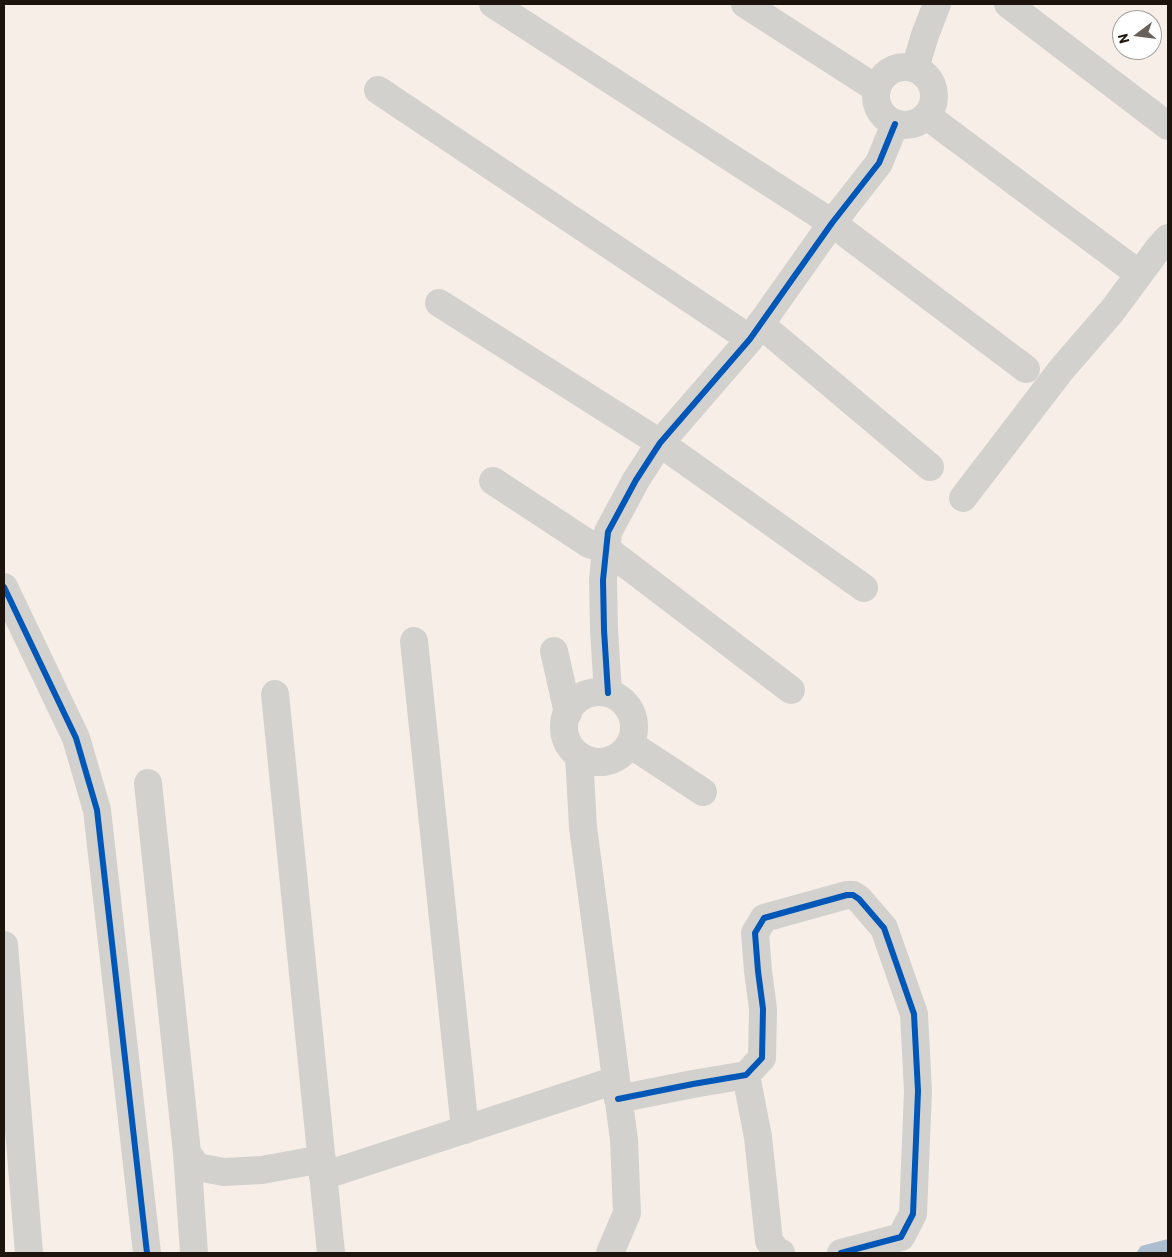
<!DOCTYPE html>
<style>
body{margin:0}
#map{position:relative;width:1172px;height:1257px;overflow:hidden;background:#f7efe7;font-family:Barlow,sans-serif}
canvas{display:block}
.frame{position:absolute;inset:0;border:5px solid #1d150d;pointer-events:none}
.north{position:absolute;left:1112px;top:10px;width:50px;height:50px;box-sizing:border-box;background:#fff;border:1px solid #a5a19e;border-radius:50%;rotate:255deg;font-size:14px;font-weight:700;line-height:20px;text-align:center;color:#1d150d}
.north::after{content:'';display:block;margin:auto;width:18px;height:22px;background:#696159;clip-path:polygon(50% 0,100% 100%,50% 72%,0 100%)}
</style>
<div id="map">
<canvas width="1172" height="1257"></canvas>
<div class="frame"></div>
<div class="north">N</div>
</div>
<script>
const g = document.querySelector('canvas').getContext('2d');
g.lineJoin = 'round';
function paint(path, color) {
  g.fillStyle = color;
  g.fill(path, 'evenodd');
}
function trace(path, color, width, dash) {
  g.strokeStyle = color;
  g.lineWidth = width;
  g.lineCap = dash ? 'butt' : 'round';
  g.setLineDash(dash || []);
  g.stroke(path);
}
paint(new Path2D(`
 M1168,1239V1253H1136L1141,1246Z`), '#abbdce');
trace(new Path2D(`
 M493,4L832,223L1026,369
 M745,4L877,89
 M1008,4L1168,126
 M876 96a29 29 0 1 1 58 0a29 29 0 1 1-58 0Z
 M915,68L925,35L937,4
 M378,90L750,339
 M927,116L1131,268
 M439,303L660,443L864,588
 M760,324L930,467
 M493,481L589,544L606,549L791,690
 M963,498L1061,370L1112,311L1158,249L1168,238
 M4,587L76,738L97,810L147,1253
 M414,641L465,1130
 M554,651L568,713
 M564 727a35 35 0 1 1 70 0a35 35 0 1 1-70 0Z
 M608,693L604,630L603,580L608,532L636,480L660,443L750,339L832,223L879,163L895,124
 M275,694L331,1253
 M630,744L703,792
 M579,756L583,827L624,1140L627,1213L610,1253
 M148,783L187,1153L194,1253
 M4,945L29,1253
 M746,1075L758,1137L769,1241L778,1253H781
 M618,1099L693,1084L746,1075L762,1058L763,1009L758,971L755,933L764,918L847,895H853L859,899L884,928L914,1014L918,1091L913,1214L901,1237L841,1253
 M187,1153L197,1167L224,1172L262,1170L322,1159
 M323,1176L616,1080`), '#d2d1ce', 28);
trace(new Path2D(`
 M4,587L76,738L97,810L147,1253
 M608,693L604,630L603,580L608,532L636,480L660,443L750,339L832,223L879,163L895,124
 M618,1099L693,1084L746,1075L762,1058L763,1009L758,971L755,933L764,918L847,895H853L859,899L884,928L914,1014L918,1091L913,1214L901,1237L841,1253`), '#0057b8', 6);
</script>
